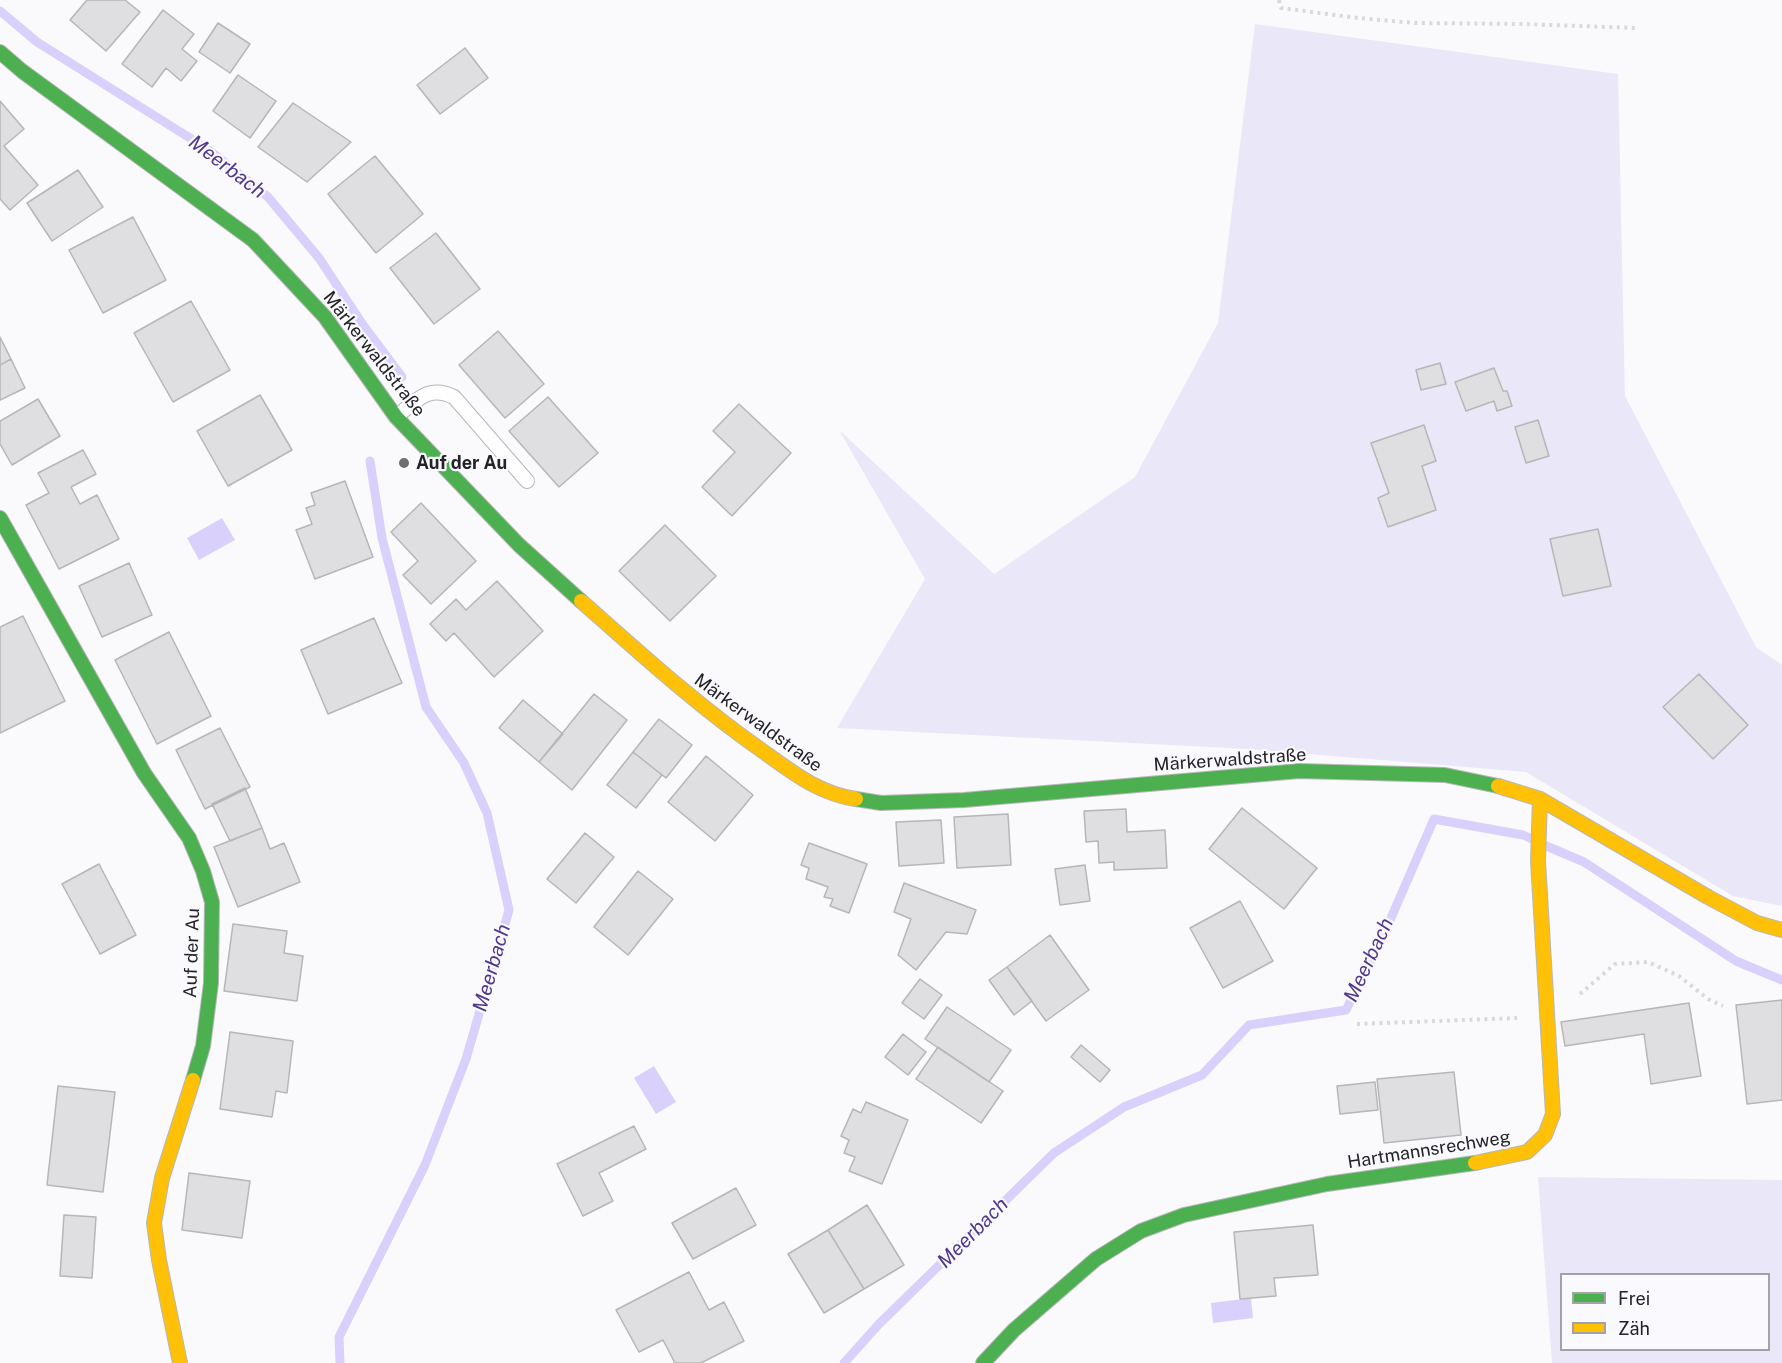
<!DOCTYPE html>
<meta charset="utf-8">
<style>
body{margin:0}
#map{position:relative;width:1782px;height:1363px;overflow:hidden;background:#fafafd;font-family:"Public Sans",sans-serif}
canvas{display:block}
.legend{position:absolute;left:1560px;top:1273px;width:210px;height:78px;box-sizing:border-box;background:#f9f9fe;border:2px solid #a3a3a7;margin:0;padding:8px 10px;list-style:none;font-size:18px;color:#232224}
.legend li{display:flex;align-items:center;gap:12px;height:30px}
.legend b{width:30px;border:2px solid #a3a3a7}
</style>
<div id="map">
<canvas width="1782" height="1363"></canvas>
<ul class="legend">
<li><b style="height:8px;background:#4caf50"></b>Frei</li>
<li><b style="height:8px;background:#ffc107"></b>Zäh</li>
</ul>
</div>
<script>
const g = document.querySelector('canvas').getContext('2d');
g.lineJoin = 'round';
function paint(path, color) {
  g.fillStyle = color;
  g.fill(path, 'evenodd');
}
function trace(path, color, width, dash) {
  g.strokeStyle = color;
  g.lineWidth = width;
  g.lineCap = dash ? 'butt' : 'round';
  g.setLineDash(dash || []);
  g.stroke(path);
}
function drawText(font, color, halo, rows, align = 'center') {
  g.font = font + ' "Public Sans",sans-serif';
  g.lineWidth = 4.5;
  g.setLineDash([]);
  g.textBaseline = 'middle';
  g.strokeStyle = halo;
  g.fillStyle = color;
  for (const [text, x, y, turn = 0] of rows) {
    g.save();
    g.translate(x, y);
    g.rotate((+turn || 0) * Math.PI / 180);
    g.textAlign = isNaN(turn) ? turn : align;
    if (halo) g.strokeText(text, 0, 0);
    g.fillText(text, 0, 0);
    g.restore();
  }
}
paint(new Path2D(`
 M1255,24L1618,74L1625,396L1756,647L1782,665V906L1733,896L1526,772L1248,749L837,728L925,579L839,430L994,574L1135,477L1218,323Z
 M1538,1177L1782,1180V1363H1552ZM1768,1274V1350H1562V1274Z`), '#eae7f9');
paint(new Path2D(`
 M222,518L235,540L199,560L187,538Z
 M654,1066L676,1102L656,1114L634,1078Z
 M1251,1298L1253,1318L1213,1323L1211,1303Z`), '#d9d1fc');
trace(new Path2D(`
 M0,11L37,42L209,150L268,197L319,258L363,325L402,377
 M1544,845L1584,862L1736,961L1782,980
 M340,1363L339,1337L425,1165L466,1059L509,910L487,813L464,763L426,707L382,538L370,461
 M844,1363L879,1324L1054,1153L1124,1107L1202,1075L1249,1025L1346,1010L1381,941L1434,819L1523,835L1532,839`), '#d9d1fc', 9);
const building = new Path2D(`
 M87,0H125L140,12L106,51L70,20Z
 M163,10L194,34L182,49L197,61L181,81L166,68L152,87L122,64Z
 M218,23L250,44L230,73L199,52Z
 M465,48L488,78L440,114L417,85Z
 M238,75L276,101L250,138L213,111Z
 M0,101L24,129L4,146L38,185L10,210L0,199Z
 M293,103L351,142L307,182L258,147Z
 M375,156L423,214L376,253L328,194Z
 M78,170L103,207L52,241L27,203Z
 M133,217L166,280L103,313L69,250Z
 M436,233L480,289L434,324L390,268Z
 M191,301L230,370L173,402L134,333Z
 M498,331L544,384L505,418L459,365Z
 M0,337L11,359L0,365Z
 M11,359L25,388L0,400V365Z
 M1440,363L1446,384L1421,390L1416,370Z
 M1494,368L1503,391H1507L1512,406L1497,411L1494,401L1466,411L1455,382Z
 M260,395L292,450L228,486L197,431Z
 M548,397L598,453L559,487L509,431Z
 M38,399L60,436L12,465L0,444V421Z
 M739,404L791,453L732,516L702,487L735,452L713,431Z
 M1538,420L1549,456L1526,463L1515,427Z
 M1424,425L1436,461L1422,466L1436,510L1388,527L1378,498L1389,493L1371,443Z
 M83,450L96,474L71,487L80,504L97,495L119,539L59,569L26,505L49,493L38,473Z
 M345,481L373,557L315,579L296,530L312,524L306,508L315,505L311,493Z
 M421,503L476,561L431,604L403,575L418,561L391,532Z
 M665,525L716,576L670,621L619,571Z
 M1598,529L1611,586L1563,596L1550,539Z
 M129,563L152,615L102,637L79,586Z
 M497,581L543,631L494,677L454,633L446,641L430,624L456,599L466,610Z
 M23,616L65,701L0,733V627Z
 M374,618L402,683L328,714L301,650Z
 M169,632L211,716L157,744L115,660Z
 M1699,674L1748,725L1713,759L1663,707Z
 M594,694L627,720L572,790L539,762Z
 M523,700L563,734L539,762L499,728Z
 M659,719L692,745L666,778L633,752Z
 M220,728L250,787L205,809L176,750Z
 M633,752L662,775L636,808L607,785Z
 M706,756L753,795L715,841L668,802Z
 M245,788L262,828L230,841L212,804Z
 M1242,808L1317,868L1284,909L1209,849Z
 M1126,809L1127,832L1165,830L1167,868L1114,870V862L1099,863L1098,841L1086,842L1084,811Z
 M1008,814L1011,865L957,868L954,817Z
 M941,820L944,863L899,866L896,822Z
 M262,828L270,849L284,843L300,882L238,907L214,847Z
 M585,833L614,857L576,903L547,879Z
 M809,843L867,864L849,913L830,906L833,899L824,897L828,887L806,879L809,868L801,865Z
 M99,864L136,935L100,954L62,884Z
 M1085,865L1090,901L1060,905L1055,869Z
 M638,871L673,899L628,955L594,927Z
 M904,883L976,910L967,934L946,932L916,970L898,955L911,919L894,912Z
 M1240,901L1273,961L1223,988L1190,928Z
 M233,924L287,931L284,953L303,956L297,1001L224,991Z
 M1050,935L1089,990L1046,1021L1007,967Z
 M1007,967L1032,1001L1014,1015L989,980Z
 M920,979L942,995L924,1019L902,1003Z
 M1782,1000V1100L1747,1104L1736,1005Z
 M1689,1003L1701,1076L1651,1084L1644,1034L1565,1046L1561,1022Z
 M947,1007L1011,1050L989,1082L925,1039Z
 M230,1032L293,1041L287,1093L276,1091L272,1117L220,1109Z
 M903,1034L926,1052L908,1075L885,1057Z
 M1081,1045L1110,1070L1100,1082L1071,1057Z
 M938,1047L1003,1091L981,1123L916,1079Z
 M1454,1072L1461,1135L1384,1143L1377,1079Z
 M1375,1082L1378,1110L1340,1114L1337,1086Z
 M58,1086L115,1092L103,1192L47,1185Z
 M866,1102L908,1120L882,1184L849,1171L855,1157L844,1153L849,1140L841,1136L853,1109L861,1113Z
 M634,1126L646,1149L599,1173L613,1201L583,1216L557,1164Z
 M189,1173L250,1181L242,1238L182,1230Z
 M736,1188L756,1225L693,1259L672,1223Z
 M867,1205L904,1265L864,1289L828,1230Z
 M64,1215L96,1217L92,1278L60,1276Z
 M1313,1225L1318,1275L1274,1278L1276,1296L1240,1299L1234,1232Z
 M828,1230L864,1289L824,1313L788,1254Z
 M689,1272L709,1310L724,1302L744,1341L701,1363H675L663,1340L639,1352L616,1310Z`);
paint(building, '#dfdfe1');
trace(building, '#b6b6b9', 1.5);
const lane = new Path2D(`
 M396,417C416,401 428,384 454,397L527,481`);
const fast = new Path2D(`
 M0,52L22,71L253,240L325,317L396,417L519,545L581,601
 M0,518L144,773L189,838L203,871L212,902L211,983L203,1046L193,1080
 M856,799L881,803L964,800L1299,771L1445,775L1498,786
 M983,1363L1014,1330L1096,1259L1141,1231L1184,1215L1327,1184L1475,1163`);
const slow = new Path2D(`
 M581,601C641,654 699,707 764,752C793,773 820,794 856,799
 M1498,786L1540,799L1708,897L1757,923L1782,930
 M1475,1163L1527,1152L1545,1135L1553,1114L1538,861L1540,799
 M180,1363L159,1260L154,1223L162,1178L193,1080`);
trace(lane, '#b7b7b9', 16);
trace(fast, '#b7b7b9', 16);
trace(slow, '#b7b7b9', 16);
trace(new Path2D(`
 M1279,0L1281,8L1358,18L1415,23L1524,24L1635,28
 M1580,994L1615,964L1648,962L1679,976L1708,999L1723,1006
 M1357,1024L1517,1018`), '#d9d9d9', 4, [3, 4.5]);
trace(lane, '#fefeff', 14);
trace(fast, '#4caf50', 14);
trace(slow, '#ffc107', 14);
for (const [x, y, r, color] of [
 [404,463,6,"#6e6e70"]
]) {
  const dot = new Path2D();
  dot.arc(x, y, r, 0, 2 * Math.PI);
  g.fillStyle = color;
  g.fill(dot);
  trace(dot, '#f9f9fe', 2);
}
drawText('18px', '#232224', '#f9f9fe', [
 ["Märkerwaldstraße",374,354,52],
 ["Märkerwaldstraße",758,723,36],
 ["Märkerwaldstraße",1230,760,-4],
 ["Auf der Au",192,953,-88],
 ["Hartmannsrechweg",1429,1150,-9]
]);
drawText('bold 18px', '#232224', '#f9f9fe', [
 ["Auf der Au",416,463]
], 'left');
drawText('italic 20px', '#50378b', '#f9f9fe', [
 ["Meerbach",227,167,37],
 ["Meerbach",1369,960,-65],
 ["Meerbach",492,968,-74],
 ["Meerbach",973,1233,-45]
]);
</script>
